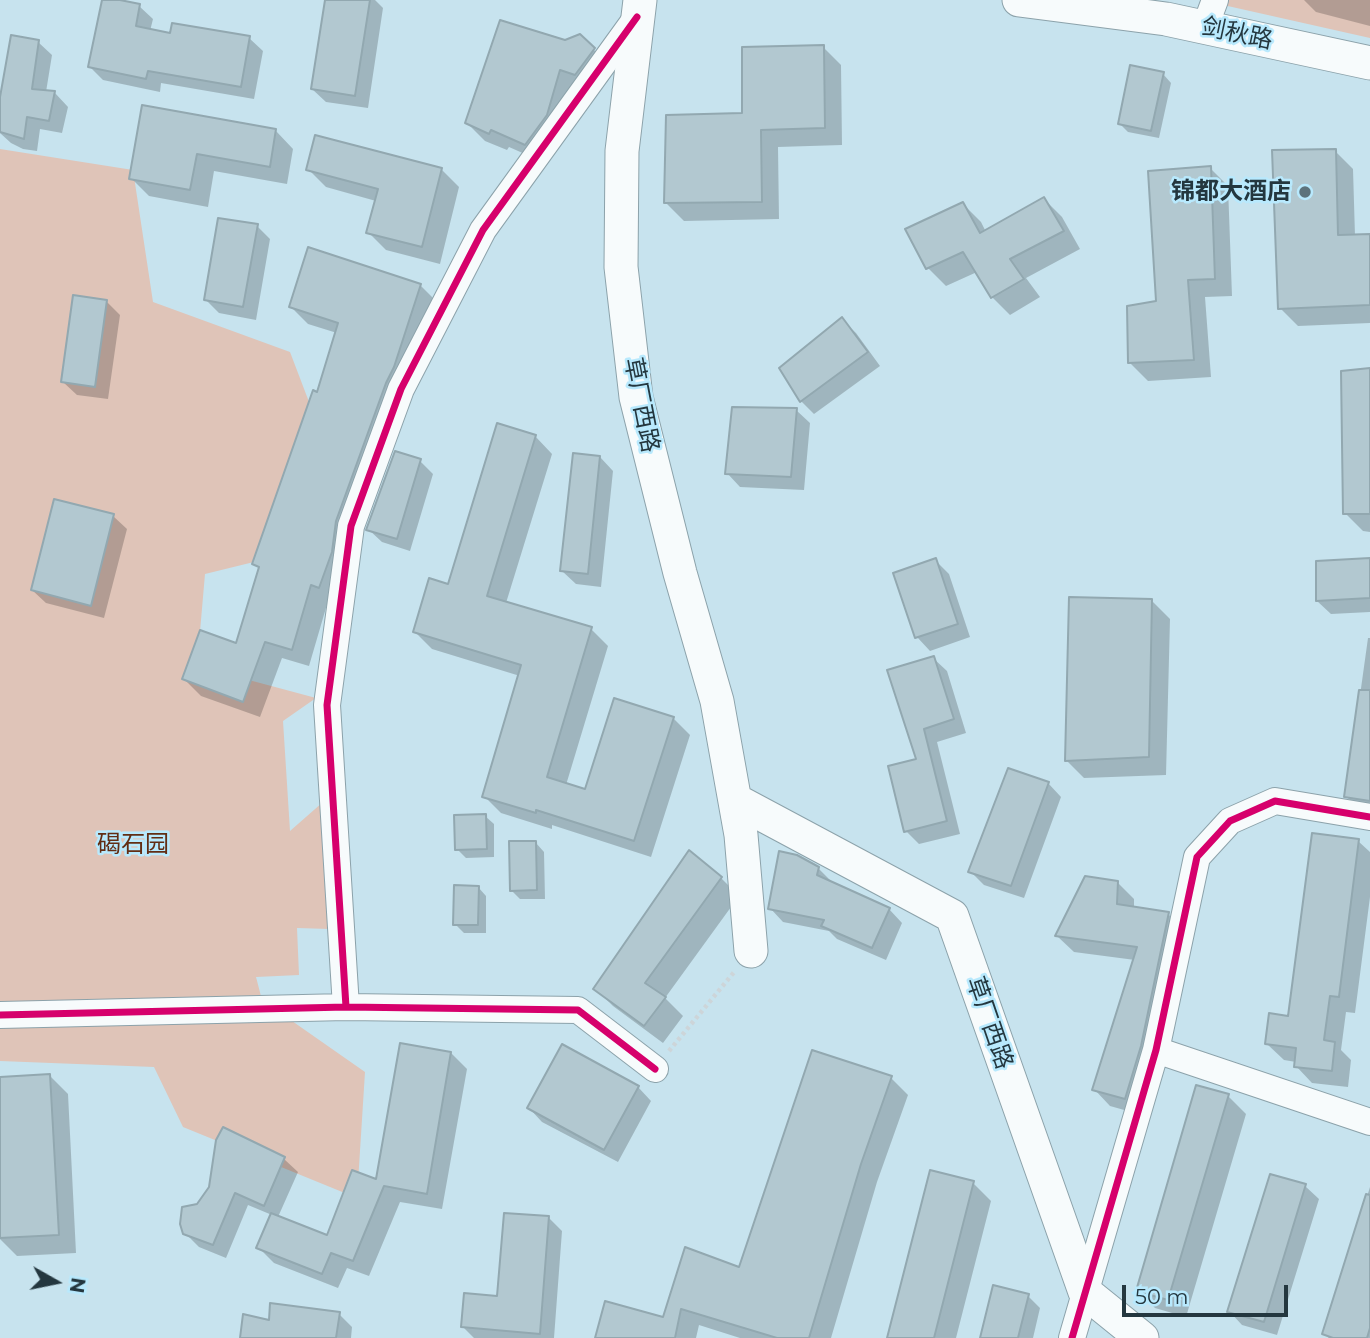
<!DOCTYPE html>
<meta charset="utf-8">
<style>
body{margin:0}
#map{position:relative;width:1370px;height:1338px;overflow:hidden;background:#c7e3ee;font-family:Montserrat,sans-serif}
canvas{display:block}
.north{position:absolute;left:21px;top:1247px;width:70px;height:70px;-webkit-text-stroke:5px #b8e9fd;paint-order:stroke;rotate:99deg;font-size:19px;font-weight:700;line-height:28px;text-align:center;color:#24373f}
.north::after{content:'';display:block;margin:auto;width:24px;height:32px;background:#24373f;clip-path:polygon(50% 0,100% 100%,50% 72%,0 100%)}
.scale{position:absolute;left:1122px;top:1285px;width:166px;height:32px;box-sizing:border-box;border:4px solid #24373f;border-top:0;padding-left:9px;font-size:21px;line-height:24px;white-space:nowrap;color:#24373f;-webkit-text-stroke:5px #b8e9fd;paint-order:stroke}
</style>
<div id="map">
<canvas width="1370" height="1338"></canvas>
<div class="north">N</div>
<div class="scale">50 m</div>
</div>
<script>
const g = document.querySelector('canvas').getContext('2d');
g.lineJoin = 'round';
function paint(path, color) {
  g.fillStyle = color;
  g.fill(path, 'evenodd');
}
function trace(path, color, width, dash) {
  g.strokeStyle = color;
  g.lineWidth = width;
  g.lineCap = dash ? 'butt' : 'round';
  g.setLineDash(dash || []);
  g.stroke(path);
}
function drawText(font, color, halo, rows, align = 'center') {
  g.font = font + ' Montserrat,"Noto Sans SC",sans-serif';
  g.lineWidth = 5;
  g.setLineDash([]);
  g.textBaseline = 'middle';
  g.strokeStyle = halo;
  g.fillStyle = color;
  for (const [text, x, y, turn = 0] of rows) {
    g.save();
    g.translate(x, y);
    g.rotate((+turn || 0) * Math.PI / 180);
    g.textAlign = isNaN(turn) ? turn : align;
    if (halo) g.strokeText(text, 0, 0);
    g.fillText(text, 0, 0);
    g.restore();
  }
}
paint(new Path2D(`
 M1201,0H1370V38Z
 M0,149L133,170L153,302L290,352L314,415L266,559L205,574L197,666L316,698L283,721L290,831L339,788L329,929L297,928L299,975L256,977L262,1000L365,1072L357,1198L183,1127L154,1067L0,1061Z`), '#dfc4b8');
paint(new Path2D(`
 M104,0L139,6L153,19L150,31L171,35L249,38L263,51L254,99L161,83L160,92L103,80L90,67Z
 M326,0H375L383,8L368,108L326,102L312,89Z
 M1304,0H1370V26L1316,12Z
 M38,42L52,55L46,92L55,93L68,107L62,133L40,129L37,151L23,149L11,143L0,133V101Z
 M823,47L841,65L842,145L778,147L779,219L684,221L666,203L744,115Z
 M594,50L612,68L543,162L509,147L507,150L485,141L467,123Z
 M1163,74L1171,83L1159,138L1128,132L1119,123Z
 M143,107L276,131L293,149L287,184L214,171L208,207L149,196L131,178Z
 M1335,151L1353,169L1355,236H1370V323L1298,326L1280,308Z
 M1210,168L1228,186L1232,296L1205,297L1211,377L1148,381L1130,363L1157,302Z
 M308,169H441L459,187L440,264L386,250L368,232L376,201L326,187Z
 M1044,199L1062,217L1080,249L1026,278L1040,297L1010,315L992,297L977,272L946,286L928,268L907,230L963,204L981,222L986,232Z
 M257,226L270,239L256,320L219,313L205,299Z
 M420,285L437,302L328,601L309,666L282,658L260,717L201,696L184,679L237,645L260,569L254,564L318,394L337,333L308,324L291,307Z
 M106,301L120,315L108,399L77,395L63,382Z
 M842,320L856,333L880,366L814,414L801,401Z
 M1370,370V532L1363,531L1345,513Z
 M796,410L810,423L804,490L740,487L727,473Z
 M535,436L552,454L506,603L591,629L608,646L566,785L587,791L673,718L690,735L651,857L552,825V829L501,813L484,796L520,676L432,649L415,632L449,586Z
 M600,457L613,471L601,587L576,584L562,571Z
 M420,461L433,474L410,551L382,542L368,529Z
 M113,516L127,529L104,618L46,603L32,590Z
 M935,560L949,574L970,637L930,651L917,637L895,574Z
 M1370,560V612L1331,614L1317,601Z
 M1152,601L1170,619L1166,775L1084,778L1066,760Z
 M1368,638H1370V815L1364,814L1346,796Z
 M933,658L947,671L966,733L937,742L960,834L919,844L906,831Z
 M1048,783L1061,797L1024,898L984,885L970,871Z
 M485,816L494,824V857L466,858L457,849Z
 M1358,841L1370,852V897L1355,1013L1346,1012L1341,1050L1351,1060L1348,1087L1312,1083L1296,1066V1062L1284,1060L1267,1044L1290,1018Z
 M536,843L544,852L545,899H520L511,890Z
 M818,868L832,882L889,909L902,923L886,960L837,939L829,931L783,922L770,908Z
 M721,878L739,896L665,998L683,1016L663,1043L613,1006L595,988Z
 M1117,882L1134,899V909L1168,914L1185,931L1142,1115L1110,1106L1094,1089L1135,960L1074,952L1057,936Z
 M478,887L486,896V933H464L455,924Z
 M451,1053L467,1069L442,1209L400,1202L369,1276L347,1268L338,1288L274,1263L258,1247L272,1215L248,1205L226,1258L199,1247L185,1233L198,1206L284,1159L298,1172L278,1217L328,1238L378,1182Z
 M50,1076L68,1094L76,1253L17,1256L0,1239V1079Z
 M891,1078L908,1095L877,1182L831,1338H740L699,1325L696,1338H597L664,1319L740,1269Z
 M638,1087L651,1101L618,1162L542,1122L529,1108Z
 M1228,1096L1246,1114L1186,1317L1155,1308L1138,1290Z
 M973,1183L991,1201L956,1338H889Z
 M1305,1186L1319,1199L1277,1335L1242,1325L1229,1311Z
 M1370,1187V1338H1329L1324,1334Z
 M549,1218L562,1231L554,1338H474L463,1327L499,1297Z
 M1028,1296L1040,1308L1033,1338H982Z
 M339,1314L352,1327L351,1338H241L271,1322Z`), '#0003');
const building = new Path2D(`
 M102,0H120L140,4L136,26L170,33L172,23L250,36L241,87L148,71L146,79L88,67Z
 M325,0H370L355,96L311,89Z
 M500,20L565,40L580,34L595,48L575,75L560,70L547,115L525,145L491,130L489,134L465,123Z
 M11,35L39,40L32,89L55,91L49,121L27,117L24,139L0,132V97Z
 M824,45L825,128L761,130L762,202L664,203L666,115L742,113V47Z
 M1130,65L1164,72L1151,131L1118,124Z
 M142,105L276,129L270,167L197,154L190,190L129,179Z
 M315,135L442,168L422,247L366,233L378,189L306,170Z
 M1336,149L1338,235L1370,234V305L1278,309L1272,150Z
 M1211,166L1215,279L1188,280L1194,360L1128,363L1127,306L1156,301L1148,171Z
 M1044,197L1064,231L1010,259L1024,279L991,298L963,252L926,269L905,229L963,202L980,233Z
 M218,218L258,224L243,307L204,300Z
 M308,247L421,284L394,367L386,383L336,521L332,552L319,588L311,585L292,650L265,642L243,702L182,679L200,630L236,643L259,567L252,564L313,390L317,392L338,323L289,307Z
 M73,295L107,300L95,387L61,382Z
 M842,317L868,352L800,402L779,368Z
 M1370,368V514H1343L1341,371Z
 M732,407L797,408L791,477L725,474Z
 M497,423L536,435L487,596L592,627L547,777L585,789L614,698L674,717L634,841L536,810V813L482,797L521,665L413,632L429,578L448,584Z
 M395,451L421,459L397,539L366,530Z
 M573,453L600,456L588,574L560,571Z
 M54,499L114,514L91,606L31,590Z
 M936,558L958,624L915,638L893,573Z
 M1370,558V598L1316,601V561Z
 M1069,597L1152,599L1149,757L1065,761Z
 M934,656L954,719L924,729L947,821L904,832L888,766L916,759L887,670Z
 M1359,690H1370V801L1344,797Z
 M1008,768L1049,782L1011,886L968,872Z
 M486,814L487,849L455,850L454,815Z
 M1312,833L1359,839L1339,997L1330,996L1324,1040L1335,1042L1332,1071L1294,1067L1296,1048L1265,1044L1269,1013L1288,1016Z
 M509,841H536L537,890L510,891Z
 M689,850L722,877L645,983L666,997L644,1026L593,989Z
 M779,851L797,855L819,867L817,875L890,908L872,948L821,926L824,920L768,909Z
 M1085,876L1118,881L1117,904L1169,912L1141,1046L1125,1099L1092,1090L1137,947L1055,936Z
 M454,885L479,886L478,925H453Z
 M400,1043L451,1052L427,1194L384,1186L353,1261L331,1253L322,1274L256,1248L271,1213L327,1235L352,1170L376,1179Z
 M562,1044L639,1086L604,1150L527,1108Z
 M812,1050L892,1076L861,1164L809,1338H777L681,1309L675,1338H595L605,1301L663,1317L685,1247L739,1267Z
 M50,1074L59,1235L0,1238V1077Z
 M1196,1085L1229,1094L1168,1300L1136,1291Z
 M223,1127L285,1157L264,1206L235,1193L213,1245L183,1234L180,1224L182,1207L197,1204L209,1187L216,1140Z
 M930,1170L974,1181L934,1338H887Z
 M1270,1174L1306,1184L1264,1322L1227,1312Z
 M1366,1194L1370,1195V1328L1367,1338H1333L1322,1334Z
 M504,1213L549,1216L540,1334L461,1327L464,1293L497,1296Z
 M993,1285L1029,1294L1018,1338H980Z
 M270,1303L340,1312L336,1338H240L243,1314L269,1320Z`);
paint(building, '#b2c8d0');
trace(building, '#92a8b0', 2);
const minor = new Path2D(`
 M1205,27L1215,0
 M346,1007L327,705L351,526L401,389L483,230L637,17
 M0,1015L346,1007L578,1010L655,1069
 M1156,1050L1370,1122
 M1072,1338L1156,1050L1197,857L1230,821L1275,801L1370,817`);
const major = new Path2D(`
 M640,0L622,151L621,267L636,397L680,573L717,701L741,835L751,951
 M1019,0L1166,19L1370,63
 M735,800L952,916L1085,1292L1142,1338`);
trace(minor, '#8ca2aa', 28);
trace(major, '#8ca2aa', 35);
trace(new Path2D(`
 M669,1051L735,971`), '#cdd5d9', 4.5, [3.5, 3.5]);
trace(minor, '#f7fbfc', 26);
trace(major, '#f7fbfc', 33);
trace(new Path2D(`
 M346,1007L327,705L351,526L401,389L483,230L637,17
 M0,1015L346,1007L578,1010L655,1069
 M1072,1338L1156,1050L1197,857L1230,821L1275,801L1370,817`), '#d6006c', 7);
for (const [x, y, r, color] of [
 [1305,192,7,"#5d737c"]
]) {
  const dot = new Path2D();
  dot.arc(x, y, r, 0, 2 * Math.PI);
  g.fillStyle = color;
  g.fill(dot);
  trace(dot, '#b8e9fd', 2.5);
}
drawText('24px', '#24373f', '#b8e9fd', [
 ["剑秋路",1237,34,12],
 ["草厂西路",641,405,79],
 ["草厂西路",989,1023,71]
]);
drawText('bold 24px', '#24373f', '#b8e9fd', [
 ["锦都大酒店",1291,192]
], 'right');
drawText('24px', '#622d13', '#b8e9fd', [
 ["碣石园",133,845]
]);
</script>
